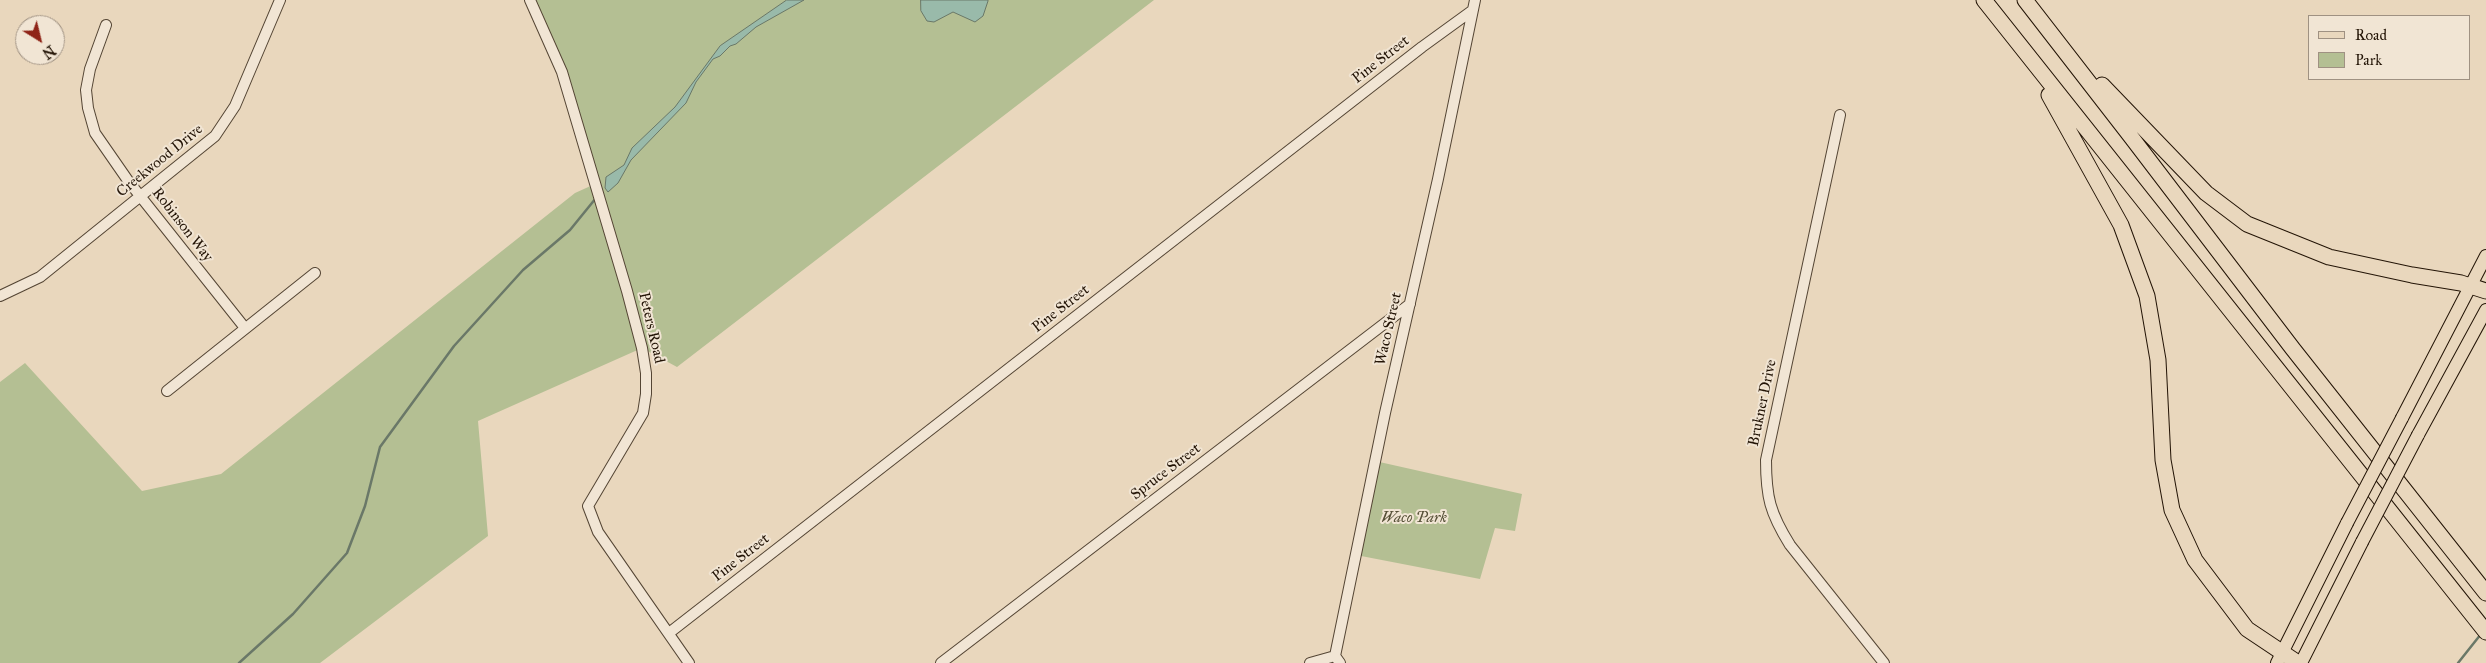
<!DOCTYPE html>
<style>
body{margin:0}
#map{position:relative;width:2486px;height:663px;overflow:hidden;background:#e9d7bd;font-family:"IM FELL Great Primer",serif}
canvas{display:block}
.legend{position:absolute;left:2308px;top:15px;width:162px;height:65px;box-sizing:border-box;background:#f1e5d4;border:1px solid #9f9182;margin:0;padding:6px 9px;list-style:none;font-size:15px;color:#231406}
.legend li{display:flex;align-items:center;gap:10px;height:25px}
.legend b{width:25px;border:1px solid #9f9182}
.north{position:absolute;left:15px;top:15px;width:50px;height:50px;box-sizing:border-box;background:#f1e5d4;border:1px solid #9f9182;border-radius:50%;rotate:144deg;font-size:14px;font-weight:700;line-height:20px;text-align:center;color:#231406}
.north::after{content:'';display:block;margin:auto;width:18px;height:22px;background:#8f2418;clip-path:polygon(50% 0,100% 100%,50% 72%,0 100%)}
</style>
<div id="map">
<canvas width="2486" height="663"></canvas>
<ul class="legend">
<li><b style="height:6px;background:#e9d7bd"></b>Road</li>
<li><b style="height:14px;background:#b4bf93"></b>Park</li>
</ul>
<div class="north">N</div>
</div>
<script>
const g = document.querySelector('canvas').getContext('2d');
g.lineJoin = 'round';
function paint(path, color) {
  g.fillStyle = color;
  g.fill(path, 'evenodd');
}
function trace(path, color, width, dash) {
  g.strokeStyle = color;
  g.lineWidth = width;
  g.lineCap = dash ? 'butt' : 'round';
  g.setLineDash(dash || []);
  g.stroke(path);
}
function drawText(font, color, halo, rows, align = 'center') {
  g.font = font + ' "IM FELL Great Primer",serif';
  g.lineWidth = 4;
  g.setLineDash([]);
  g.textBaseline = 'middle';
  g.strokeStyle = halo;
  g.fillStyle = color;
  for (const [text, x, y, turn = 0] of rows) {
    g.save();
    g.translate(x, y);
    g.rotate((+turn || 0) * Math.PI / 180);
    g.textAlign = isNaN(turn) ? turn : align;
    if (halo) g.strokeText(text, 0, 0);
    g.fillText(text, 0, 0);
    g.restore();
  }
}
paint(new Path2D(`
 M530,0H1154L677,367L642,348L478,421L488,536L320,663H0V382L25,363L142,491L221,474L575,193L595,184L562,72Z
 M1375,461L1522,494L1515,531L1495,528L1480,579L1356,555Z`), '#b4bf93');
const water = new Path2D(`
 M787,0H804L756,27L736,44L730,46L720,56L713,59L696,82L686,103L631,160L618,183L608,192L605,188L606,177L624,165L632,148L675,107L720,46Z
 M921,0H988V1L983,16L975,22L953,12L934,22L927,21L921,11Z`);
paint(water, '#99baaa');
trace(water, '#6a7868', 1);
trace(new Path2D(`
 M239,663L293,614L347,553L365,506L380,447L454,346L523,270L570,230L596,198
 M2458,663L2481,634`), '#6a7868', 2.5);
const minor = new Path2D(`
 M530,0L562,72L627,291L642,348L646,373V394L643,413L588,506L598,532L689,663
 M106,25L90,69L86,90L88,108L95,133L129,182L245,328
 M1840,115L1766,460C1766,497 1770,513 1790,545L1884,663
 M0,296L40,277L215,136L235,106L280,0
 M167,391L315,273
 M669,633L1422,47L1473,10
 M941,663L1410,304
 M1310,663L1335,656
 M1340,663L1335,656L1385,413L1438,179L1475,0`);
const major = new Path2D(`
 M2402,418L2486,256
 M2418,435L2486,310
 M2277,663L2347,523
 M2301,663L2362,542`);
const highway = new Path2D(`
 M1984,0L2486,632
 M2025,0L2132,138L2293,349L2486,593
 M2102,85L2206,193L2247,224L2329,257L2412,275L2461,283L2486,291
 M2049,95L2121,225L2147,296L2158,360L2163,460L2172,510L2195,560L2247,629L2298,663`);
trace(minor, '#544534', 12);
trace(major, '#231406', 14);
trace(highway, '#231406', 17);
trace(minor, '#f1e5d4', 10);
trace(major, '#e9d7bd', 12);
trace(highway, '#e9d7bd', 15);
const majorBridge = new Path2D(`
 M2347,523L2402,418
 M2362,542L2418,435`);
trace(majorBridge, '#231406', 14, []);
trace(majorBridge, '#e9d7bd', 12);
drawText('15px', '#231406', '#f1e5d4', [
 ["Pine Street",1381,60,-38],
 ["Creekwood Drive",160,161,-39],
 ["Robinson Way",182,225,52],
 ["Pine Street",1061,309,-38],
 ["Peters Road",651,328,77],
 ["Waco Street",1389,329,-77],
 ["Brukner Drive",1763,403,-78],
 ["Spruce Street",1166,472,-37],
 ["Pine Street",741,558,-38]
]);
drawText('italic 15px', '#565037', '#f1e5d4', [
 ["Waco Park",1414,518]
]);
</script>
